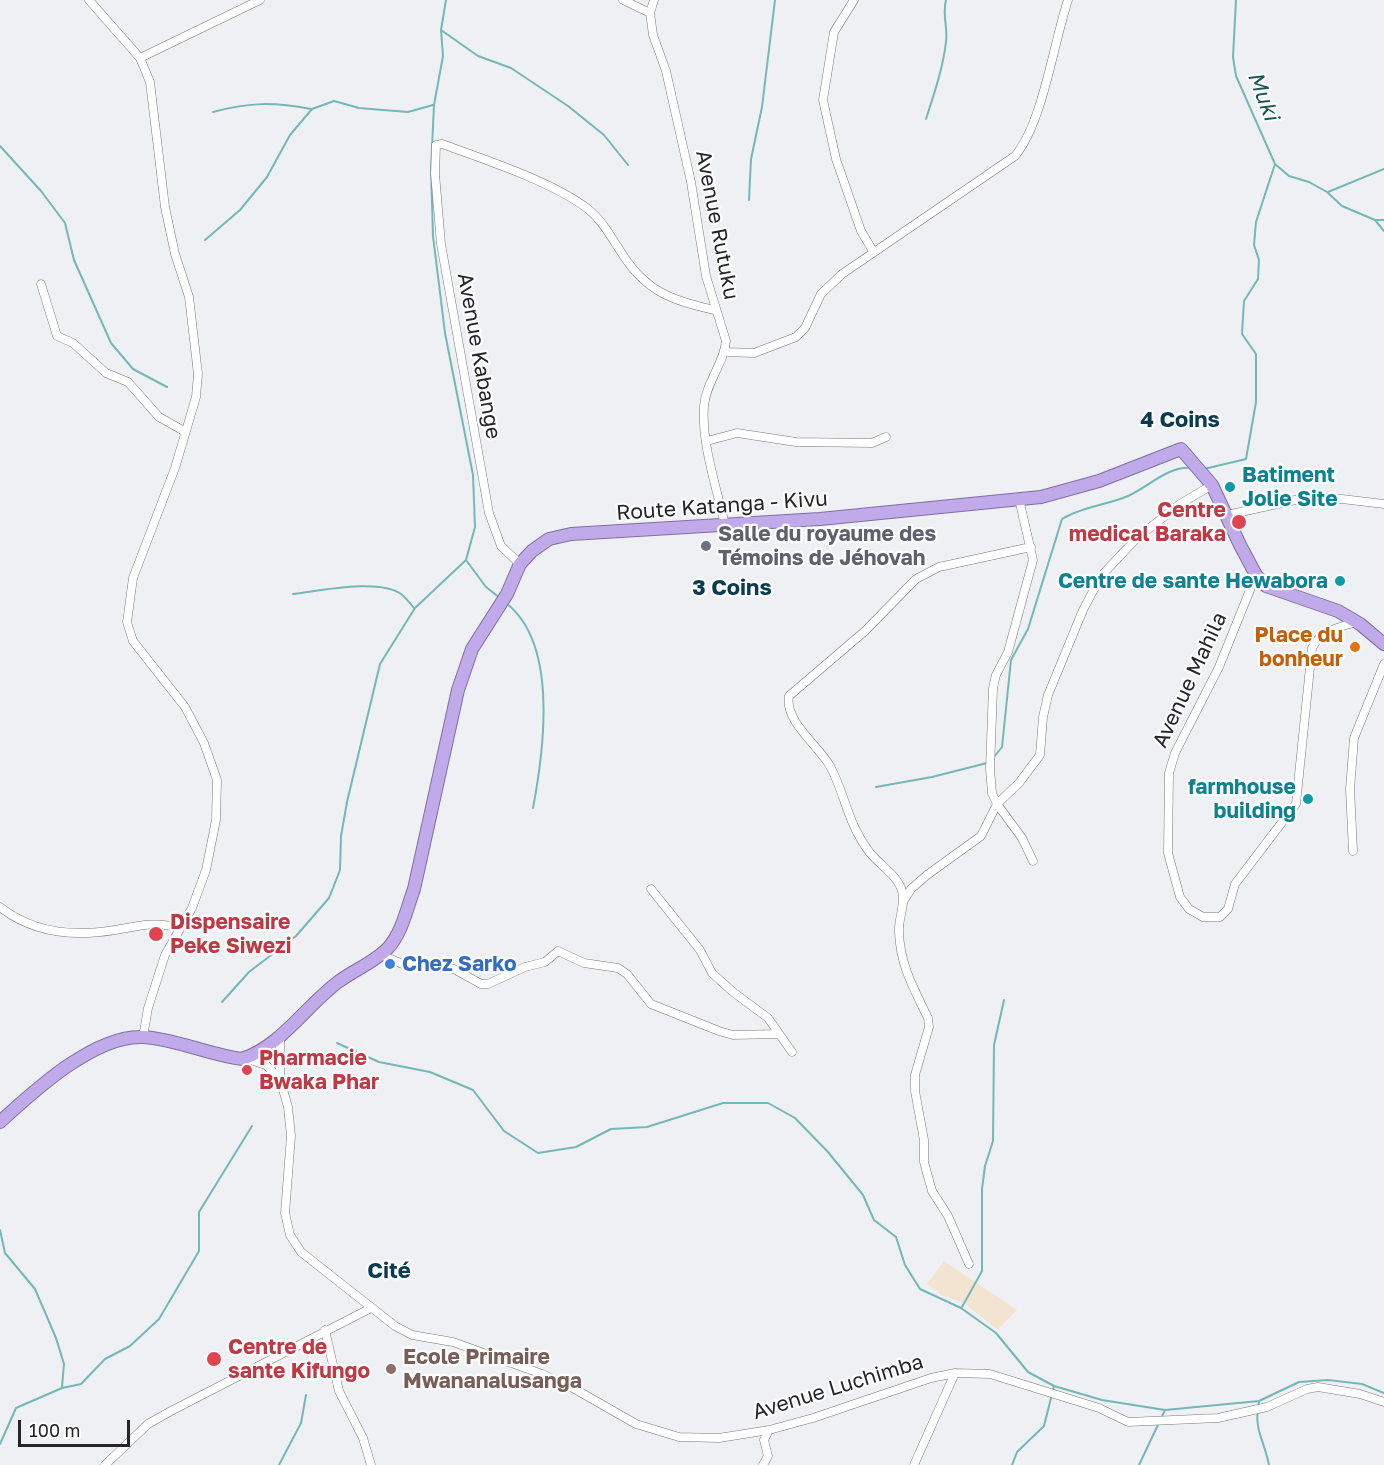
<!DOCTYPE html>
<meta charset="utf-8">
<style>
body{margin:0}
#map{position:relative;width:1384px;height:1465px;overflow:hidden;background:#eff0f3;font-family:"Golos Text",sans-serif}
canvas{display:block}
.scale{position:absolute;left:18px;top:1420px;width:112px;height:27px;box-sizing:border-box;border:3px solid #252526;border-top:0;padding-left:8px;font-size:18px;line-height:21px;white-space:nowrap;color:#252526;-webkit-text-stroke:4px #fdfdff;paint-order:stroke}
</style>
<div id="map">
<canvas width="1384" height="1465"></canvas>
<div class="scale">100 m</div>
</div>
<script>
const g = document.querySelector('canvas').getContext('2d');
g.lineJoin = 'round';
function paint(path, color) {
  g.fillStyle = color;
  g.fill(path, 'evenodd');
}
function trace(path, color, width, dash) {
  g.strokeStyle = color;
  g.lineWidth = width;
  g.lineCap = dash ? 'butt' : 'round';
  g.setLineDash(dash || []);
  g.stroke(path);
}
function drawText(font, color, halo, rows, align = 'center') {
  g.font = font + ' "Golos Text",sans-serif';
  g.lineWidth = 4.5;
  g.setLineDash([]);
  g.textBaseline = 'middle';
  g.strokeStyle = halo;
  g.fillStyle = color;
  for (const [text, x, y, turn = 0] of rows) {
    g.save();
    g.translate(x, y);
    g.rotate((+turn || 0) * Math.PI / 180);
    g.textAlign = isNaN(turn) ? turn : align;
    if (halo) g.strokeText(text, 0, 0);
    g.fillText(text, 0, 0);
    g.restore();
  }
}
paint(new Path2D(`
 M944,1261L1017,1310L998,1330L964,1303L943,1296L927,1284Z`), '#f3e3d1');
trace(new Path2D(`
 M1236,0L1233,57L1236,76L1275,164L1289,176L1309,182L1327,192L1342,206L1375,220L1384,231
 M441,30L478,56L511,68L568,106L604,135L628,165
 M213,112C250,102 274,102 311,109
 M926,119C934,94 943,68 946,42C948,27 942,15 946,0
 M0,146L41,191L65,223L74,260L111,343L133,369L167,387
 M1328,192L1384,169
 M749,200L751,159L762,107L775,0
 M1375,220H1384
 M205,240L240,210L267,177L290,135L312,109L334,101L359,108L408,112L433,105
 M1204,469L1246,459L1256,402V354L1242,334L1244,301L1258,279L1259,260L1254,245L1256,222L1275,164
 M466,560L486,587L500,598
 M293,594C319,591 379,578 401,594C406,598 410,603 414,608
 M506,603C559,644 544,750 533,808
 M994,757L1002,747L1011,660L1028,629L1062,519C1081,507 1107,505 1128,496C1150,486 1167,466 1192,468
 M876,787L932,777L987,763
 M222,1002L249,972L296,936L329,898L340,870L341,836L347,802L380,664L415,608L466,560L475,527L473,475L445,333L433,236L431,169L434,105L443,56L441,30L446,0
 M337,1043L379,1062L430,1072L473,1090L504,1131L538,1153L576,1147L611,1129L647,1127L723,1103H768L795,1118L828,1152L863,1195L874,1220L896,1237L905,1265L920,1289L961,1308L996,1333L1028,1372L1054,1386L1102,1400L1165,1410L1259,1401L1299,1382L1328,1380L1362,1384L1384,1393
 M0,1230L5,1253L35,1289L56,1338L64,1364L62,1387
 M962,1307L982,1271V1189L985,1166L993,1141L994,1045L1004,1000
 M1259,1402C1253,1429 1264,1439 1269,1465
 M0,1444L16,1408L62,1388L81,1384L105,1359L130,1346L159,1319L199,1251V1212L252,1126
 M279,1465L301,1423L306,1395
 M1012,1465L1017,1452L1044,1426L1054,1386
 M1139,1465L1165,1410`), '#74b7b7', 2);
const minor = new Path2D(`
 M89,0L140,58L150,82L165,207L175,254L189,297L198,374L196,397L175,468L133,578L127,622L133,641L185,707L204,743L217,780L216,820L206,870L192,908L165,955L148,1008L143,1037
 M623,0L650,13
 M654,0L650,13L653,35L666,71L691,182L706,276L726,341C724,364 706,382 704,406C701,442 717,489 725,525
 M854,0L834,32L823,100L836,159L861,231L873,251
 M140,58L260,0
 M41,284L57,336L73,343L106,373L128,382L159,417L184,431
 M725,352L754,353L796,337L805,328L821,294L842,274L1015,156C1043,122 1053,45 1068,0
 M707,441L737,433L796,442L872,443L886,437
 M1019,499L1033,560L1008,652L996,675L993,688L990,769L992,793L997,804L1022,838L1033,861
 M1227,515L1300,499H1342L1384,504
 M520,564L501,546L489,513L441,244L435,174L436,145L442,144C484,159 553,182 588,209C602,220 611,237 621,252C645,291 672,301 715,310
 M1256,575L1219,667L1175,753L1169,773L1168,853L1180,897L1189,909L1203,917H1220L1228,909L1235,884L1296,804L1312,648C1321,630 1338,628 1356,622
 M1353,851L1350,789L1354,738L1384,664
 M651,889L700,950L712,973L733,992L768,1018L792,1052
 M904,900L911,889L927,875L981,836L997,804L1019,783L1040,755L1043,717L1048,695L1083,610L1101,576L1137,538L1180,504L1212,485
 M0,907C33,933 74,937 115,930C139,926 156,921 179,928
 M381,955L405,965L454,969L481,984H488L525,967L545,962L558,951L584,963L618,968L627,974L651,1004L719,1031L733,1035L778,1034
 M280,1036V1079L288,1107L291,1136L285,1213L290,1235L301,1252L395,1326L412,1335L453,1342L542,1374L573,1388L636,1424L679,1437L719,1438L769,1430L813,1418L931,1378L955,1373L990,1374L1099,1408L1128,1422L1218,1418L1267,1407L1307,1389L1318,1387L1360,1394L1384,1402
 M247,1059L266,1065L280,1079
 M969,1264L948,1216L932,1191L924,1162V1140L915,1091V1075L929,1027L928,1018C914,989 900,965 899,932C898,918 906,905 902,891C898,876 880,865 870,853C847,823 846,796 830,766C819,746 784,721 789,696L865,631L916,579L939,567L1031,547
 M325,1330L339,1391L363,1438L371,1465
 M105,1465L148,1424L171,1411L371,1308
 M763,1465L768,1456L764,1440L769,1430
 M914,1465L955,1373`);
const trunk = new Path2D(`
 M0,1122C34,1091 95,1034 144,1037C175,1039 210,1055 242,1059C280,1047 306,1006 338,982C354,970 375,962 388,948C402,933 407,908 414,889L458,690L472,649L507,594L520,564L532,551L549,539L571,534L820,519L1041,497L1099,481L1181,449L1212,485L1240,545L1256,575L1266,586L1338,611L1360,624L1384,644`);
trace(minor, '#79797b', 9);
trace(trunk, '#806ea2', 14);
trace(minor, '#fff', 8);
trace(trunk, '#c0aaea', 12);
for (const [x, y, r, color] of [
 [1230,487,6,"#0f9aa8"],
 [1239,522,8,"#e0444e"],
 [706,546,6,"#6b7280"],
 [1340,581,6,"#0f9aa8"],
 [1355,647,6,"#e8710a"],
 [1308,799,6,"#0f9aa8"],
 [156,934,8,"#e0444e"],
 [390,964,6,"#3f7fe0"],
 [247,1070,6,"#e0444e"],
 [214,1359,8,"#e0444e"],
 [391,1369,6,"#8d6e63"]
]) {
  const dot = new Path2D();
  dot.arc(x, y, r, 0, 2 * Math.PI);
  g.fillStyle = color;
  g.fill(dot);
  trace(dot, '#fdfdff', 2);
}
drawText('21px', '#252526', '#fdfdff', [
 ["Avenue Rutuku",717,225,79],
 ["Avenue Kabange",479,356,80],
 ["Route Katanga - Kivu",722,506,-4],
 ["Avenue Mahila",1190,680,-65],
 ["Avenue Luchimba",838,1387,-17]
]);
drawText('bold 21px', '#0d838f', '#fdfdff', [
 ["Batiment",1242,475,"left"],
 ["Jolie Site",1242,499,"left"],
 ["Centre de sante Hewabora",1328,581],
 ["farmhouse",1296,787],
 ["building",1296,811]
], 'right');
drawText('bold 21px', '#be3a42', '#fdfdff', [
 ["Centre",1226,510,"right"],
 ["medical Baraka",1226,534,"right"],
 ["Dispensaire",170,922],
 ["Peke Siwezi",170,946],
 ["Pharmacie",259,1058],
 ["Bwaka Phar",259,1082],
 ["Centre de",228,1347],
 ["sante Kifungo",228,1371]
], 'left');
drawText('bold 21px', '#5b616d', '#fdfdff', [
 ["Salle du royaume des",718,534],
 ["Témoins de Jéhovah",718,558]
], 'left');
drawText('bold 21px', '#c56008', '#fdfdff', [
 ["Place du",1343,635],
 ["bonheur",1343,659]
], 'right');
drawText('bold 21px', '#366cbe', '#fdfdff', [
 ["Chez Sarko",402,964]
], 'left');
drawText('bold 21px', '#785e54', '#fdfdff', [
 ["Ecole Primaire",403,1357],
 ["Mwananalusanga",403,1381]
], 'left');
drawText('italic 22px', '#1a5555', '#fdfdff', [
 ["Muki",1263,96,69]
]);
drawText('bold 22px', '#0a3b4e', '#fdfdff', [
 ["4 Coins",1180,420],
 ["3 Coins",732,588],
 ["Cité",389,1271]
]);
</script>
